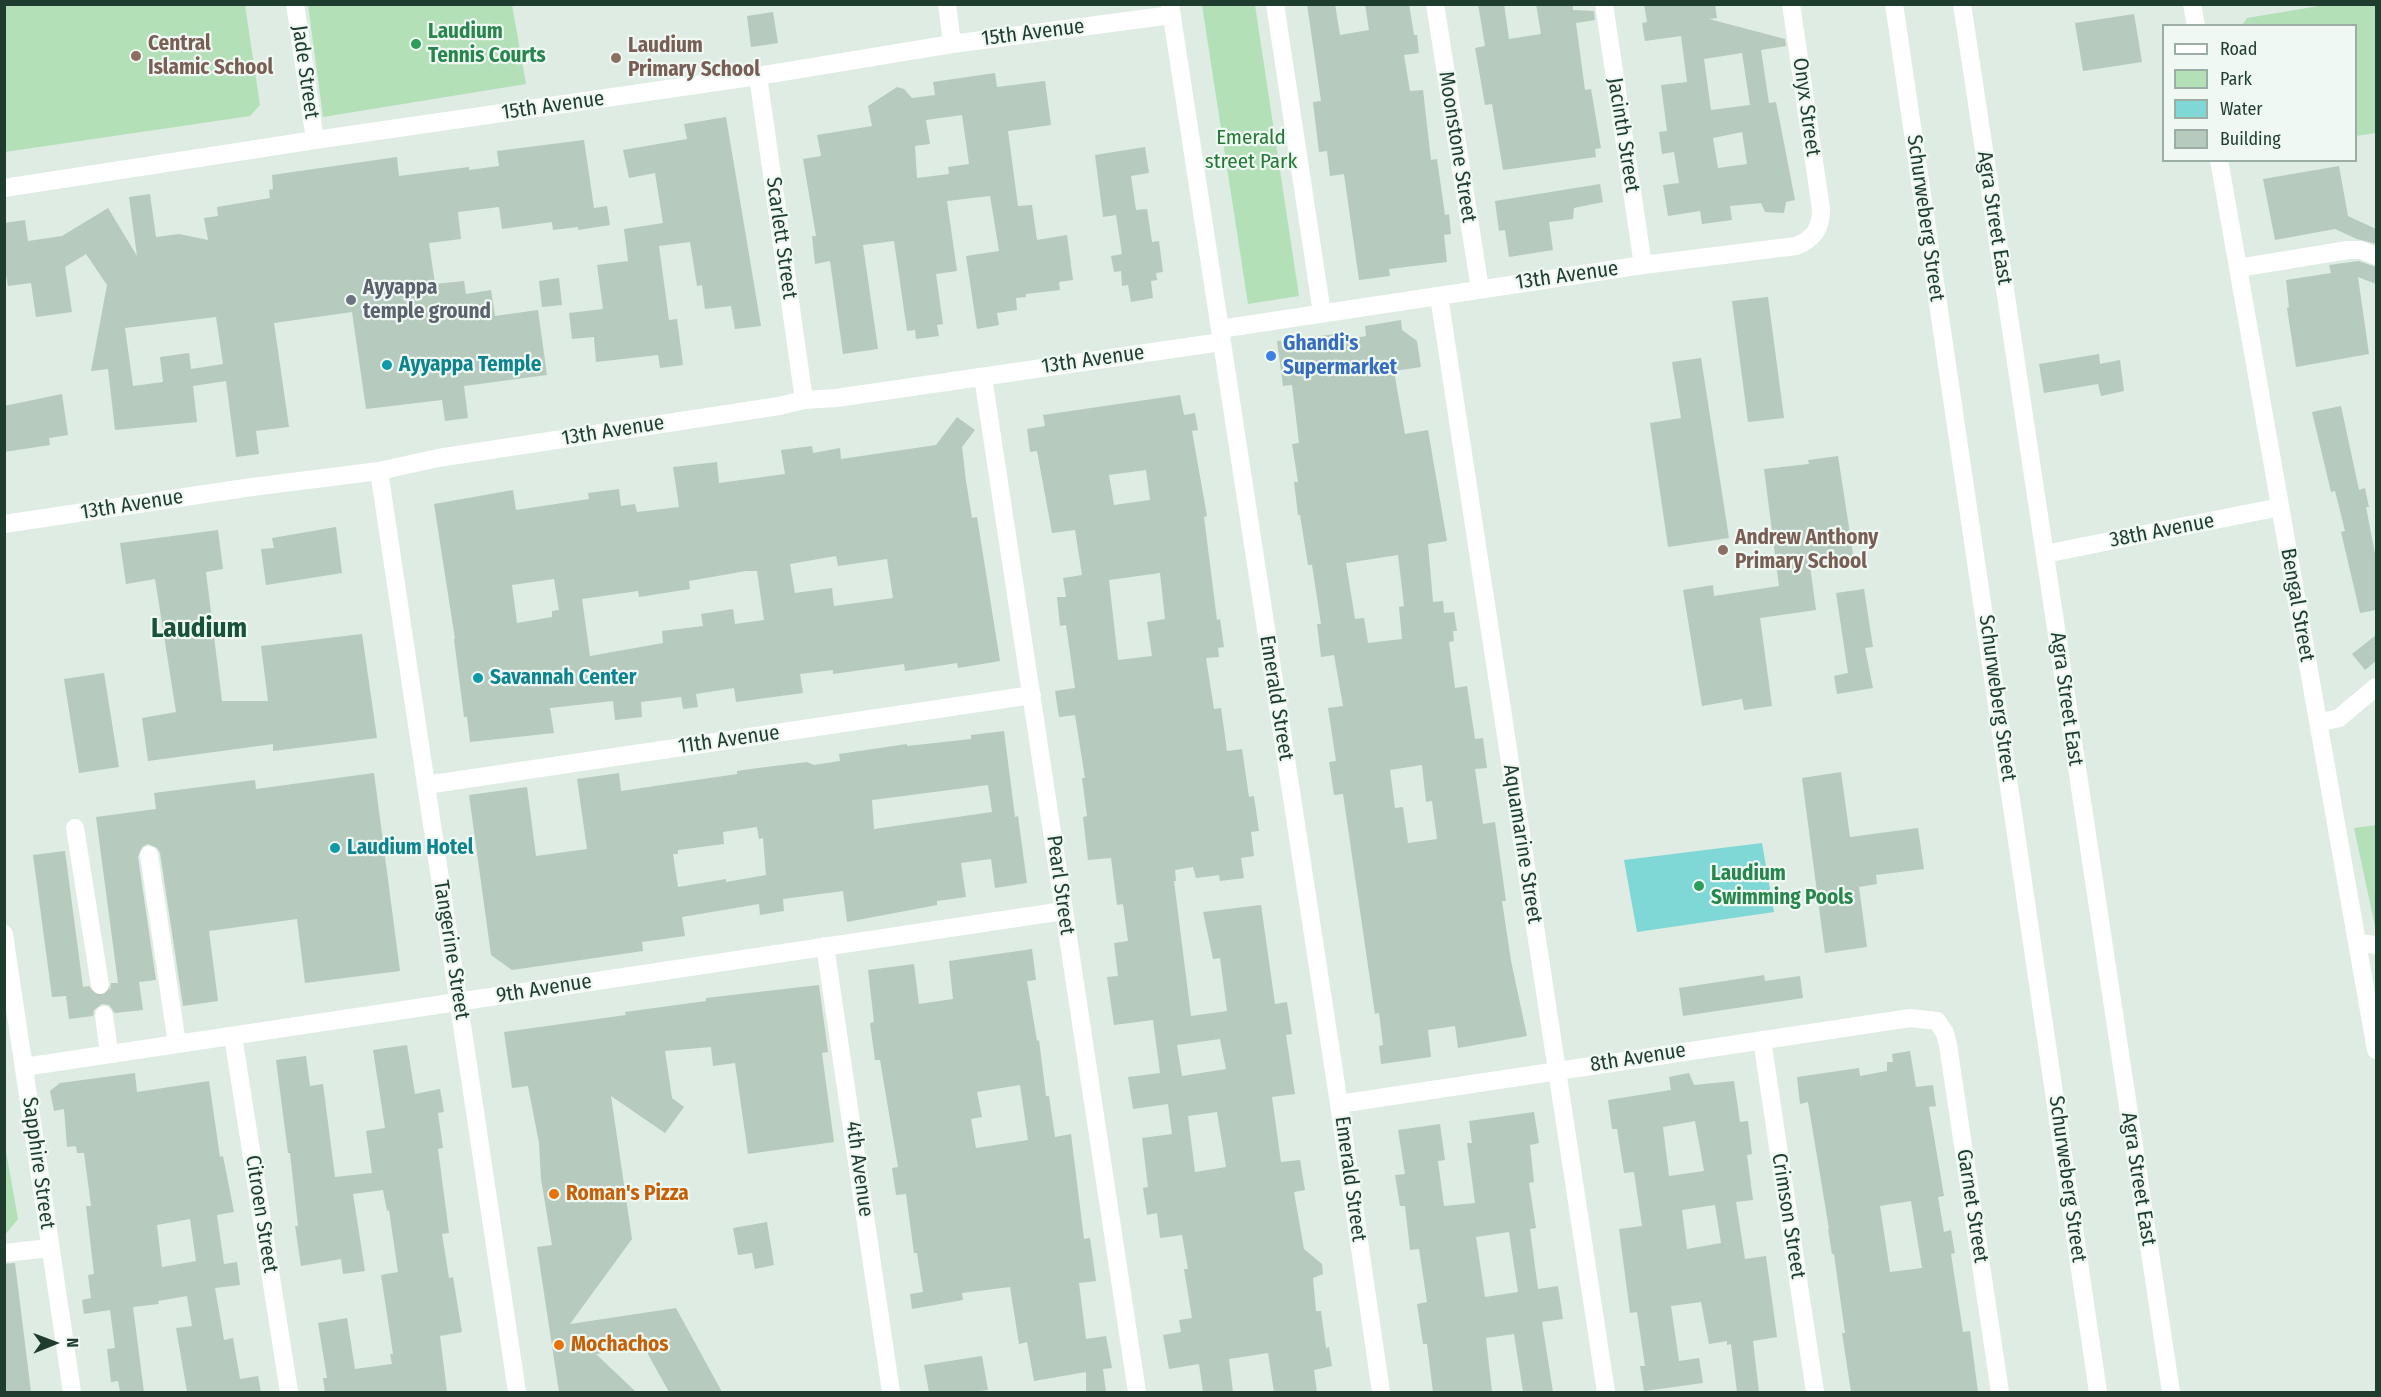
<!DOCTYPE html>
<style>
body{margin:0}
#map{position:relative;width:2381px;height:1397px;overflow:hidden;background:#deece3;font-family:"Fira Sans Condensed",sans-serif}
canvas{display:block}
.frame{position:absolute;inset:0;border:6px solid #1e3d2f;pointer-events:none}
.legend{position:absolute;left:2162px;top:24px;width:195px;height:138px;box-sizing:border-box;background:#eff8f2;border:2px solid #9bada4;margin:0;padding:8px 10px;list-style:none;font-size:18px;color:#1e3d2f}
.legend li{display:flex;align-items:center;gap:12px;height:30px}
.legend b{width:30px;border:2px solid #9bada4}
.north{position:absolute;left:24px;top:1313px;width:60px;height:60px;-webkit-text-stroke:4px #eff8f2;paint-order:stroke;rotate:89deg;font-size:16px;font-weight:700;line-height:24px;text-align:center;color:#1e3d2f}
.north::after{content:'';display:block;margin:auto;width:21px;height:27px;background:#1e3d2f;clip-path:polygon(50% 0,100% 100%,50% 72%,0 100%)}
</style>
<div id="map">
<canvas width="2381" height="1397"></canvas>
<div class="frame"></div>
<ul class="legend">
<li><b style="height:8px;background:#fff"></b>Road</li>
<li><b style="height:16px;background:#b4e0b8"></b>Park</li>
<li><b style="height:16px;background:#7fd8d5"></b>Water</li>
<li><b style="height:16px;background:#b6cabe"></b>Building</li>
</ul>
<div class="north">N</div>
</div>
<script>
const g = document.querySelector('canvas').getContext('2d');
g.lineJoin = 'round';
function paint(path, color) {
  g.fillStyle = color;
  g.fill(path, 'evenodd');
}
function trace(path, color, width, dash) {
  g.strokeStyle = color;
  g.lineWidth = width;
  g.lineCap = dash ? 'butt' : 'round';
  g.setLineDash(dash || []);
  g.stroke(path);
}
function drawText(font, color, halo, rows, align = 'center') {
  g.font = font + ' "Fira Sans Condensed",sans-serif';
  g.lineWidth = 4.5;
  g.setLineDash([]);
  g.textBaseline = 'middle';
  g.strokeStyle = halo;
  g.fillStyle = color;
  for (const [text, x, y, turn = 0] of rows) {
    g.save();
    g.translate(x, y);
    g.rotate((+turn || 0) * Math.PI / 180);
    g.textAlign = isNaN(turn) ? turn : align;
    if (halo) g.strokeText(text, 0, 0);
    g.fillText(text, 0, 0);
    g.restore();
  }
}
paint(new Path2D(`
 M5,4L245,5L260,105L250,116L5,152Z
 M2331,4L2376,5V133L2356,136V26L2242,25L2247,18Z
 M308,5H512L526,84L323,117Z
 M1202,5H1255L1299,296L1248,304Z
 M2376,825V931L2354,828Z
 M4,1140L18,1219L5,1235H4Z`), '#b4e0b8');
paint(new Path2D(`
 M1762,843L1774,912L1637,932L1624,860Z`), '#7fd8d5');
paint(new Path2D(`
 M1307,4H1335L1340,35L1369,30L1365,4H1409L1414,35H1417L1419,53L1404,55L1410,91L1423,90L1431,160L1437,159L1445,215L1449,214L1451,234L1444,235L1447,262L1389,269L1390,276L1359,280L1344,174L1330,176L1327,151L1319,152L1313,102L1321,101Z
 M1478,4H1504L1509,39L1541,34L1536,4H1573V10L1594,11L1595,20L1576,23L1585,90L1591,89L1601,148L1595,149L1596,157L1503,170L1492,104L1485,105L1475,48L1485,46Z
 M1644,4H1715L1717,18L1709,19L1785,39L1786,46L1761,50L1769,103L1776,102L1795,200L1786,202L1784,213L1765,212L1761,203L1730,206L1732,220L1702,224L1700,211L1668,216L1663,185L1679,183L1674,152L1662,154L1659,132L1667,131L1661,85L1687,82L1681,36L1645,41L1642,23L1647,22ZM1742,53L1750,105L1711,110L1704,59ZM1742,132L1747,164L1718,168L1713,138Z
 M773,12L778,43L751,47L747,16Z
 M2134,14L2142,62L2083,71L2075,23Z
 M995,73L997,87L1045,81L1051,125L1008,131L1018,206L1032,205L1037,240L1067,235L1073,280L1059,282L1060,290L1026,294V297L1016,298L1017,310L997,313L999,325L977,329L966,256L999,251L990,196L947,201L957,271L936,274L943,324L937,325L939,336L916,339L915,330L907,331L894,241L863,245L878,349L843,354L830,261L815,264L812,236H816L803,159L821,156L817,135L872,126L868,106L897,87L904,89L912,98L935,95L933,82ZM962,115L969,164L948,167L949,174L917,178L915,146L930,144L926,120Z
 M726,117L761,326L735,329L731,306L705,309L702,285L697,286L690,242L659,246L669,320L677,319L683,365L660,368L658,355L596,362L594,337L572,339L569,313L603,309L597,265L628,261L624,229L663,223L655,173L629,178L623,150L687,139L684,124Z
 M584,140L594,208L607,206L610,225L578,230V227L553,230L552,222L502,229L499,207L458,212L461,239L429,243L435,284L464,281L466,294L491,290L495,316L538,310L547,375L464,386L468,418L445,421L442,400L366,409L352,312L274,323L289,427L256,431L259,454L236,457L226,381L193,386L197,422L115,430L108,369L91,371L107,285L86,254L65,267L72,312L36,317L31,283L8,286L4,264V223L25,220L28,241L62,236L108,208L137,256L129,197L150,194L156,237L179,234L208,240L204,218L218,216L217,207L270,198L269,190L273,189L272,175L397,157L399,176L469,167V170L499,166L497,151ZM216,317L223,364L191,369L189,353L160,357L163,382L133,386L125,328Z
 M1145,147L1149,173L1131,176L1136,210L1147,209L1152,242L1159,241L1163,272L1156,273L1157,280L1151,281L1153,298L1131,302L1128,285L1122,286L1121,271L1114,272L1111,256L1122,254L1116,215L1103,217L1095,155Z
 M2339,166L2348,216L2376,229V244L2357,239L2335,229L2275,240L2263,179Z
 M1600,184L1603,202L1574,208L1573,219L1549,222L1553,250L1509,257L1505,230L1499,231L1495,201Z
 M2359,261L2376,267V284L2358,277L2369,354L2296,367L2287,308L2289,307L2286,280L2331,273L2329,265Z
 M559,278L562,305L542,307L539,281Z
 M1768,297L1784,418L1748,422L1732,301Z
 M1401,320L1402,330L1417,341L1421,367L1394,371L1405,434L1428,430L1447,541L1428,544L1433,602L1443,601L1444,613L1454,612L1457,631H1453L1454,641L1449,642L1455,688L1467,686L1475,739L1483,738L1487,768L1475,769L1483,824L1495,822L1506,901H1502L1511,961L1527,1036L1458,1048L1455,1026L1428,1030L1431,1057L1381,1064L1379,1046L1383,1045L1379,1013L1375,1014L1343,794L1334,795L1329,762L1336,761L1328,708L1343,706L1334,655L1321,657L1317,624H1321L1312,565H1308L1300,515H1298L1294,482H1298L1292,444L1299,443L1292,385L1283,386L1277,341L1336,334L1337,341L1366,336L1365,326ZM1398,555L1404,606L1399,607L1402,639L1368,643L1364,618L1355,619L1346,563ZM1422,765L1426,802L1432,801L1437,839L1408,843L1403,807L1395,808L1390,770Z
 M2099,354L2100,364L2120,360L2124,391L2101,396L2098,384L2044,393L2039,364Z
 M1701,358L1729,538L1668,547L1650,423L1681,418L1672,362Z
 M62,394L68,435L49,438L50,445L4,452V406Z
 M1180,395L1184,415L1195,413L1198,430L1192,431L1207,516L1204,517L1217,620L1220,619L1224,647L1218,648L1219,657L1206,658L1214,709L1221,708L1227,751L1242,749L1249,797L1254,796L1259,831L1251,832L1254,856L1241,858L1244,878L1220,881L1219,875L1196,878L1193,867L1175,870L1176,881H1174L1191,1016L1227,1011L1220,958L1213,959L1203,912L1261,905L1275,1004L1287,1002L1292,1034L1286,1035L1295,1094L1272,1097L1281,1162L1300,1160L1305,1190L1294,1192L1304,1249L1322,1264L1323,1274L1313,1278L1316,1311H1321L1326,1348L1329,1347L1332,1366L1314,1370L1317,1392H1274L1268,1353L1229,1359L1233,1392H1203L1199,1364L1169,1369L1163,1335L1181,1332L1179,1320L1192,1318L1184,1269H1188L1182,1235L1160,1238L1157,1213L1147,1215L1143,1188L1148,1187L1142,1138L1172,1134L1168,1104L1133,1109L1128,1077L1160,1073L1153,1020L1114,1025L1107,977L1118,976L1114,943L1128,941L1123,904L1117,905L1111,858L1088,860L1083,817L1087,816L1082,778H1085L1075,715L1059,717L1055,691L1075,688L1066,625L1060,626L1057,597H1066L1063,578L1082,575L1075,530L1052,533L1037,451L1030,452L1027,429L1045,426L1043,415ZM1146,470L1150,500L1114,505L1109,475ZM1160,573L1165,619L1147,622L1152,656L1118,660L1109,580ZM1220,1039L1226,1069L1182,1076L1177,1045ZM1217,1112L1226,1167L1195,1172L1188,1116Z
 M2341,406L2359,490L2365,488L2369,507H2366L2376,559V610L2360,613L2341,532L2345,531L2335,491L2331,492L2312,412Z
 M957,417L975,430L962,447L966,481L972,518L977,517L1000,661L958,668L957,663L905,671L904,664L833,674V670L800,674L803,693L736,702L734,688L696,694L698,707L683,709L681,697L641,702L642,717L615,720L613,701L550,708L554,733L470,742L467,717H464L454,639H455L434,504L513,490L516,510L589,499L588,493L619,489L621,506L635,504L637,512L679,507L673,467L717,462L719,483L785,474L781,450L812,446L813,453L840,448L841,459L936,445ZM836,556L838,566L887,559L893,598L834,606L832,588L795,593L790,564ZM746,571H757L764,620L735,624L733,609L701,614L703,626L662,631L663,643L590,656L582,599L638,591L639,597L690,589L689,581ZM554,579L559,610L552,611V617L517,623L512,585Z
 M1838,456L1854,560L1810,566L1816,610L1760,618L1772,706L1744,710L1742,699L1702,706L1683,590L1713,585L1714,596L1779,586L1764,469L1809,464L1808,460Z
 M336,527L342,573L266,585L261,549L274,548L272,538Z
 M218,530L223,569L206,572L222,701H268L261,646L362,634L377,738L273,751V744L148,761L142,718L176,712L155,579L126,584L120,543Z
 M1864,589L1873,647L1865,648L1873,688L1837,694L1834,676L1848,673L1836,593Z
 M2376,635V661L2365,670L2352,654Z
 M104,673L119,767L79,773L64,679Z
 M1004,731L1015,817L1018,816L1027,883L995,888L991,859L961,863L966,897L937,901V905L847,922L843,891L783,899L784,911L760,915L759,904L682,917L685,936L642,942L643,951L512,970L491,955L469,795L527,787L536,856L587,849L577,779L619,773L621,791L737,774V771L758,768L807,762L814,765L840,761L839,754L907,744V746L971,739V735ZM988,785L992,812L874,829L872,800ZM757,827L759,839L763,838L766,875L726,882V879L678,887L673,854H678V850L724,844L723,832Z
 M1841,772L1850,837L1918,828L1924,869L1876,875L1877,884L1859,887L1867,947L1825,953L1802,778Z
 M374,773L400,971L305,983L297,919L209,931L218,1001L183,1006L160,853L157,848L148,844L142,847L138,857L156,980L139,982L143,1010L115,1013L109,1005L102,1004L94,1010L93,1016L69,1019L66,996L52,997L33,855L65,851L83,987L89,986L95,995L102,996L110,990L111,983H118L96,817L156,809L154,793L255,780L256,789Z
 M1032,949L1036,980L1027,981L1037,1041L1039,1040L1046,1096H1049L1055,1137L1071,1134L1084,1239L1090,1238L1096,1281L1079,1283L1086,1339L1106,1336L1112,1368L1103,1369L1106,1392H1086V1372L1034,1381L1027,1342L1019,1344L1010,1287L962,1293L963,1300L912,1309L910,1294L923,1292L917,1253H914L906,1194L896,1195L892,1168L898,1167L880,1060H875L870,1023L874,1022L868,970L914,964L919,1004L953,999L949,961ZM1020,1085L1028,1140L976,1148L971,1119L982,1117L977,1092Z
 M1764,975L1765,981L1800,976L1803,998L1683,1016L1679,988Z
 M819,985L828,1052L822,1053L834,1142L748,1154L735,1063L713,1066L711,1047L665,1051L672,1098L684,1107L665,1133L611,1096L632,1239L570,1324L676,1308L722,1392H669L644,1347L596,1354L636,1392H559L537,1247L552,1245L541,1179L539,1143L528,1086L512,1088L504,1032L626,1015L625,1012L706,1001V998Z
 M407,1045L415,1094L440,1089L444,1112L438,1113L443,1148L438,1149L449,1233L442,1234L449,1278L453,1277L462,1332L440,1336L447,1392H325L323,1378H327L318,1323L347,1318L355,1369L392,1364L390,1354H393L381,1275L398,1272L389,1210L387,1211L383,1190L353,1194L365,1271L343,1274L341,1259L301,1266L295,1226H298L290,1153H288L276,1060L306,1056L310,1086L323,1084L335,1177L372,1173L366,1131L385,1128L373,1050Z
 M1910,1051L1916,1087L1933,1085L1936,1106L1929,1107L1944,1196L1938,1197L1944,1232L1951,1230L1955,1253L1951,1254L1963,1332L1970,1331L1978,1392H1851L1842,1333H1845L1834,1254H1832L1828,1229H1829L1808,1102L1800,1104L1797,1077L1859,1068L1860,1076L1887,1071V1062H1893L1892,1054ZM1911,1201L1922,1268L1890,1272L1880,1206Z
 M135,1073L137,1092L209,1081L220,1157L223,1156L234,1212L217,1215L224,1264L237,1262L240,1285L215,1288L224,1340L233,1338L240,1379L258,1376L261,1392H187L176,1328L192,1326L187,1296L158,1301L159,1304L133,1307L144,1392H120L118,1381L111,1382L107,1349L115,1348L110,1310L84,1314L82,1300L91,1298L88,1275L94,1274L86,1206H91L84,1153H77L76,1146L67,1147L64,1109L54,1111L50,1091L60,1083ZM190,1219L196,1261L162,1267L157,1225Z
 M1689,1073L1694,1085L1734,1081L1740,1122L1748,1121L1752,1154L1747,1155L1753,1200L1736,1202L1745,1259L1766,1256L1777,1337L1753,1341L1759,1392H1737L1731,1344L1727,1345V1341L1709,1344L1701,1302L1671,1306L1679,1361L1699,1358L1703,1383L1644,1391L1640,1366H1645L1637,1312L1630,1313L1619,1229L1642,1226L1634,1172L1624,1173L1617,1129H1612L1608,1100L1671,1090L1669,1077ZM1695,1121L1704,1171L1669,1176L1663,1127ZM1715,1205L1721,1243L1687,1249L1682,1210Z
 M1534,1112L1539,1143L1530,1145L1534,1182L1529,1183L1536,1228L1530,1229L1538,1289L1558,1286L1563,1319L1542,1322L1553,1392H1523L1514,1334L1486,1338L1492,1392H1433L1427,1344H1423L1417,1304L1427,1302L1419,1249L1410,1250L1405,1206H1400L1395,1175L1405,1174L1398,1130L1440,1124L1445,1160L1438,1161L1444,1206L1475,1203L1467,1143H1472L1469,1121ZM1509,1232L1518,1292L1485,1297L1476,1237Z
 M767,1222L774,1265L755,1269L752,1253L738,1255L733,1228Z
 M15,1263L31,1392H4V1264Z
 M982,1356L988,1390L972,1392H929L924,1365Z`), '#b6cabe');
trace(new Path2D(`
 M100,985L104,1015`), '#b8c9bf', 18, [18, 9]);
trace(new Path2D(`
 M295,4L315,140
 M947,4L952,44
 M1170,4L1339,1104L1381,1392
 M1275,4L1322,313
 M1435,4L1480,289
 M1604,4L1643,265
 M1894,4L2098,1392
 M1962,4L2171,1392
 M2192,4L2196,26
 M758,76L804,400
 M2219,160L2376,1050
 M4,188L315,140L758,76L952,44L1172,15
 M2238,268L2348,250H2361L2376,256
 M1439,296L1606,1392
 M1220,329L1643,265L1796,246C1814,239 1821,228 1821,209L1791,4
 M983,377L1137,1392
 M379,471L517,1392
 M4,524L252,487L379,471L438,458L779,406L804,400L836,398L1221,342
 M2045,554L2280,507
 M2318,723L2339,718L2376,687
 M426,785L1032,695
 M75,828L100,985
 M149,855L177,1044
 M4,934L72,1392
 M2358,943L2376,945
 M825,946L891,1392
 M104,1015L109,1054
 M233,1036L289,1392
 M1762,1040L1815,1392
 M24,1067L1063,911
 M1339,1104L1910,1018L1937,1021L1945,1033L1948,1045L2000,1392
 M4,1253L50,1248`), '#fff', 18);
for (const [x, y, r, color] of [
 [416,44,6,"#2e9e5b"],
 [136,56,6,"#8d6e63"],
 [616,58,6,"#8d6e63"],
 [351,300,6,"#6b7280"],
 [1271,356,6,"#3f7fe0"],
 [387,365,6,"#0f9aa8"],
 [1723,550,6,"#8d6e63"],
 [478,678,6,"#0f9aa8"],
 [335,848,6,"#0f9aa8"],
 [1699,886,6,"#2e9e5b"],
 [554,1194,6,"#e8710a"],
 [559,1345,6,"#e8710a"]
]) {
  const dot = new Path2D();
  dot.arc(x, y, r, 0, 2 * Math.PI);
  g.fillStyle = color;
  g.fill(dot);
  trace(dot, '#eff8f2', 2);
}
drawText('bold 21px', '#27864d', '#eff8f2', [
 ["Laudium",428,32],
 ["Tennis Courts",428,56],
 ["Laudium",1711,874],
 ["Swimming Pools",1711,898]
], 'left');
drawText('21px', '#1e3d2f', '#eff8f2', [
 ["15th Avenue",1033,33,-7],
 ["Jade Street",305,72,82],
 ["15th Avenue",553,106,-8],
 ["Onyx Street",1806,107,82],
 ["Jacinth Street",1623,135,81],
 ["Moonstone Street",1457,147,81],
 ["Schurweberg Street",1925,218,82],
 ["Agra Street East",1994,218,81],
 ["Scarlett Street",781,238,82],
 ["13th Avenue",1567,276,-8],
 ["13th Avenue",1093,360,-8],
 ["13th Avenue",613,431,-9],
 ["13th Avenue",132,505,-9],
 ["38th Avenue",2162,531,-11],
 ["Bengal Street",2297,605,80],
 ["Emerald Street",1276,698,81],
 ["Schurweberg Street",1997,698,82],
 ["Agra Street East",2066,699,82],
 ["11th Avenue",729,740,-8],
 ["Aquamarine Street",1522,844,81],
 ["Pearl Street",1060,885,82],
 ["Tangerine Street",451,950,81],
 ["9th Avenue",544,989,-9],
 ["8th Avenue",1638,1058,-9],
 ["Sapphire Street",38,1163,82],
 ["4th Avenue",859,1169,82],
 ["Emerald Street",1350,1179,82],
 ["Schurweberg Street",2067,1179,82],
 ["Agra Street East",2138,1179,81],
 ["Garnet Street",1972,1206,81],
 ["Citroen Street",261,1214,81],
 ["Crimson Street",1788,1216,81]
]);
drawText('bold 21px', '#785e54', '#eff8f2', [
 ["Central",148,44],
 ["Islamic School",148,68],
 ["Laudium",628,46],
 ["Primary School",628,70],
 ["Andrew Anthony",1735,538],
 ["Primary School",1735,562]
], 'left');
drawText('21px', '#237934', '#eff8f2', [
 ["Emerald",1251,138],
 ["street Park",1251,162]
]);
drawText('bold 21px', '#5b616d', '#eff8f2', [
 ["Ayyappa",363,288],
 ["temple ground",363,312]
], 'left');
drawText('bold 21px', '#366cbe', '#eff8f2', [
 ["Ghandi's",1283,344],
 ["Supermarket",1283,368]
], 'left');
drawText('bold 21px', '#0d838f', '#eff8f2', [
 ["Ayyappa Temple",399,365],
 ["Savannah Center",490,678],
 ["Laudium Hotel",347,848]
], 'left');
drawText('bold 21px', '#c56008', '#eff8f2', [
 ["Roman's Pizza",566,1194],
 ["Mochachos",571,1345]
], 'left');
drawText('bold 27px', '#185239', '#eff8f2', [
 ["Laudium",199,629]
]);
</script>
